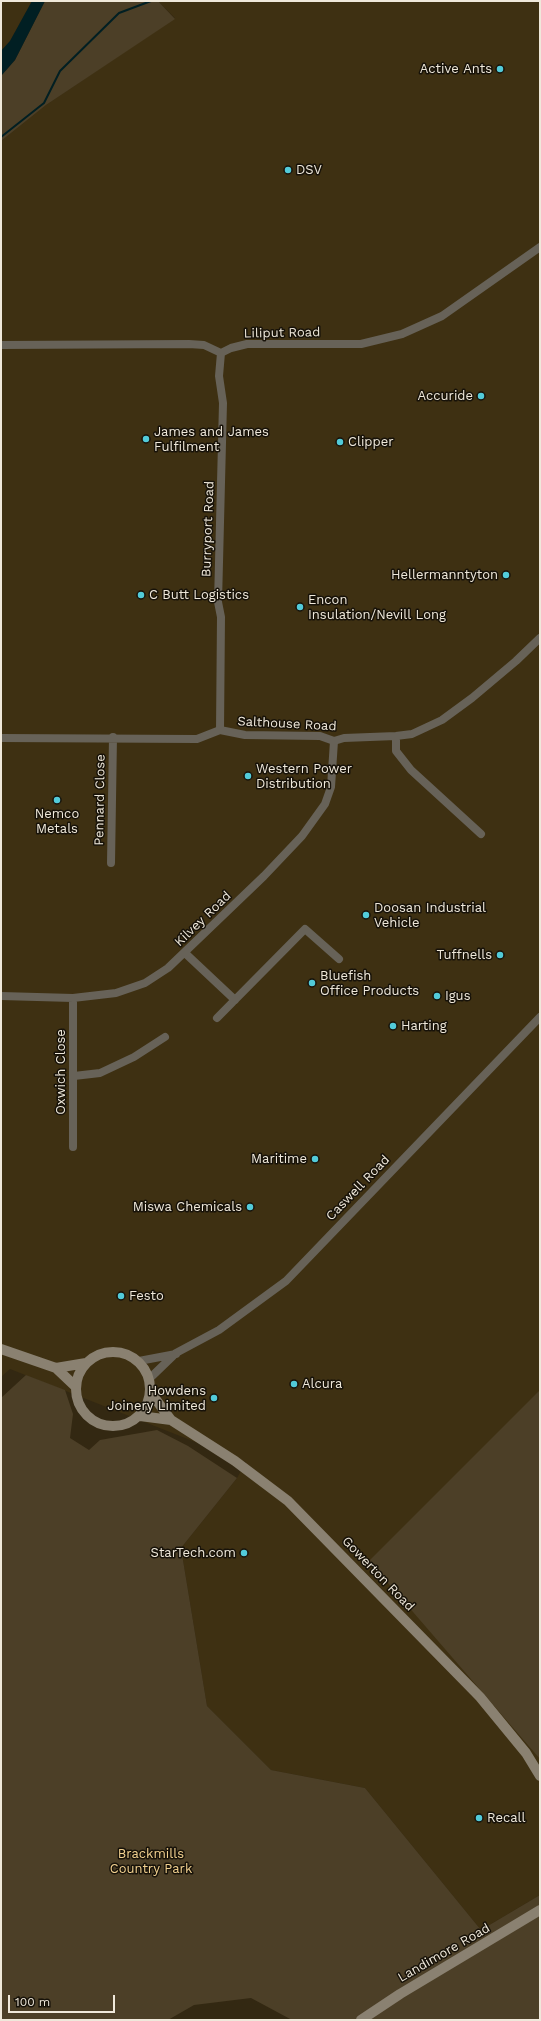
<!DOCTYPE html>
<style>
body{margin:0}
#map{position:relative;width:541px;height:2021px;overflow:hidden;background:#332812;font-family:"Work Sans",sans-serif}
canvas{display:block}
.frame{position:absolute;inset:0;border:2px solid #efe8da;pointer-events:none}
.scale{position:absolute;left:8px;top:1995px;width:107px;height:18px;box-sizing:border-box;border:2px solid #efe8da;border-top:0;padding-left:5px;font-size:12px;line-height:14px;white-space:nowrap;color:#efe8da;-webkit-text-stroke:3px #171209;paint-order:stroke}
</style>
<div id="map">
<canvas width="541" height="2021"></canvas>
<div class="frame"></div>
<div class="scale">100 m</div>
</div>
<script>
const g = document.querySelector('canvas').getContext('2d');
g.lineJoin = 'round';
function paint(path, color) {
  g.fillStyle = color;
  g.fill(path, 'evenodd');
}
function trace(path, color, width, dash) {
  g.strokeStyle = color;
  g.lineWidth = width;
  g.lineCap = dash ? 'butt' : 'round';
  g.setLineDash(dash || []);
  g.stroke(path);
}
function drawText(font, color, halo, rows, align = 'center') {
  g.font = font + ' "Work Sans",sans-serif';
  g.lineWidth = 3;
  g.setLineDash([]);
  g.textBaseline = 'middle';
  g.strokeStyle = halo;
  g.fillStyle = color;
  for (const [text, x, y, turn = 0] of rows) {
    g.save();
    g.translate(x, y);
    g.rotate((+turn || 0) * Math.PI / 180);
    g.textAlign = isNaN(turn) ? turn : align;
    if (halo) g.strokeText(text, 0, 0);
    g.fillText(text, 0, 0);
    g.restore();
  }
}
paint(new Path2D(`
 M1,1H32L10,41L1,51Z
 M158,1H540V1895L481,1930L365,1788L271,1770L207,1706L181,1548L237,1478L246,1462L10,1369L1,1377V141L46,105L175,18Z`), '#3e3012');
paint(new Path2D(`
 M45,1H158L175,19L46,105L1,141V76L15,60Z
 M26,1375L65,1390L73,1414L70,1438L89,1450L100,1440L157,1430L188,1446L237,1478L181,1548L207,1706L271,1770L365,1788L481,1930L540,1895V2020H292L251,1998L194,2005L168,2020H1V1398Z
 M540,1390V1759L369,1561Z`), '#4c3f27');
paint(new Path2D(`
 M32,1H45L15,60L1,76V51L10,41Z`), '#011f23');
trace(new Path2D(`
 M1,137L44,103L60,71L119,13L151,1`), '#011f23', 2);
trace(new Path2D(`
 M1,345L189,344L204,345L221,353L231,348L247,344H361L402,334L442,316L540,247
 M220,730L221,617L218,602L223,403L219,376L221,353
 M396,736V751L411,770L481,834
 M1,738L197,739L220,730L245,735L320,736L334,741L344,738L396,736L412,734L442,720L472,698L516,661L540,638
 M111,863L113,737
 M185,953L235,1000
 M1,996L73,998L116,993L145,983L168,968L264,876L302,836L325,804L331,787L334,741
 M73,998V1147
 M217,1018L305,929L339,959
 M74,1076L100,1073L134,1057L165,1037
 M139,1361L176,1354
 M149,1379L176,1353L219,1330L286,1281L540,1017`), '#676258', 8);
trace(new Path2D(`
 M1,1349L56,1368L75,1386
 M76 1389a37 37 0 1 1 74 0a37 37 0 1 1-74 0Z
 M56,1368L86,1363
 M151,1393L171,1420L235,1461L288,1501L480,1697L526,1753L540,1776
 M140,1416L171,1420
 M361,2020L400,1994L540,1910`), '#8a8171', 10);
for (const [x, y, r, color] of [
 [500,69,4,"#52cbd9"],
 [288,170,4,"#52cbd9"],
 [481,396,4,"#52cbd9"],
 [146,439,4,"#52cbd9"],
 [340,442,4,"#52cbd9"],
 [506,575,4,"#52cbd9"],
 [141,595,4,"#52cbd9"],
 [300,607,4,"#52cbd9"],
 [248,776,4,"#52cbd9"],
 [57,800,4,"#52cbd9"],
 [366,915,4,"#52cbd9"],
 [500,955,4,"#52cbd9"],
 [312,983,4,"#52cbd9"],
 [437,996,4,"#52cbd9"],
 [393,1026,4,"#52cbd9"],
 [315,1159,4,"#52cbd9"],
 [250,1207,4,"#52cbd9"],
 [121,1296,4,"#52cbd9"],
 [294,1384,4,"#52cbd9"],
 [214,1398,4,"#52cbd9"],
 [244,1553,4,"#52cbd9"],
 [479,1818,4,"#52cbd9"]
]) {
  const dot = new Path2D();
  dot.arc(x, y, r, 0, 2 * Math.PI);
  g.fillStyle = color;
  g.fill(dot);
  trace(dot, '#171209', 1.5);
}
drawText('13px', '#efe8da', '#171209', [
 ["Active Ants",492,69,"right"],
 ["DSV",296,170],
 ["Accuride",473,396,"right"],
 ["James and James",154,432],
 ["Fulfilment",154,447],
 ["Clipper",348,442],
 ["Hellermanntyton",498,575,"right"],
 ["C Butt Logistics",149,595],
 ["Encon",308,600],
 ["Insulation/Nevill Long",308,615],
 ["Western Power",256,769],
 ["Distribution",256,784],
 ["Nemco",57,814,"center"],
 ["Metals",57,829,"center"],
 ["Doosan Industrial",374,908],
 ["Vehicle",374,923],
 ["Tuffnells",492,955,"right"],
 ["Bluefish",320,976],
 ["Office Products",320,991],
 ["Igus",445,996],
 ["Harting",401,1026],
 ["Maritime",307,1159,"right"],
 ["Miswa Chemicals",242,1207,"right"],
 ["Festo",129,1296],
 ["Alcura",302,1384],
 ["Howdens",206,1391,"right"],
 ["Joinery Limited",206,1406,"right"],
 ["StarTech.com",236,1553,"right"],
 ["Recall",487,1818]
], 'left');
drawText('13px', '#efe8da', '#171209', [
 ["Liliput Road",282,333,-1],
 ["Burryport Road",208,529,-88],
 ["Salthouse Road",287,724,3],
 ["Pennard Close",100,800,-89],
 ["Kilvey Road",203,919,-44],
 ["Oxwich Close",61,1072,-90],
 ["Caswell Road",358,1188,-46],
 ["Gowerton Road",378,1574,46],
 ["Landimore Road",444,1953,-30]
]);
drawText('13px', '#f2d190', '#171209', [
 ["Brackmills",151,1854],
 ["Country Park",151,1869]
]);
</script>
